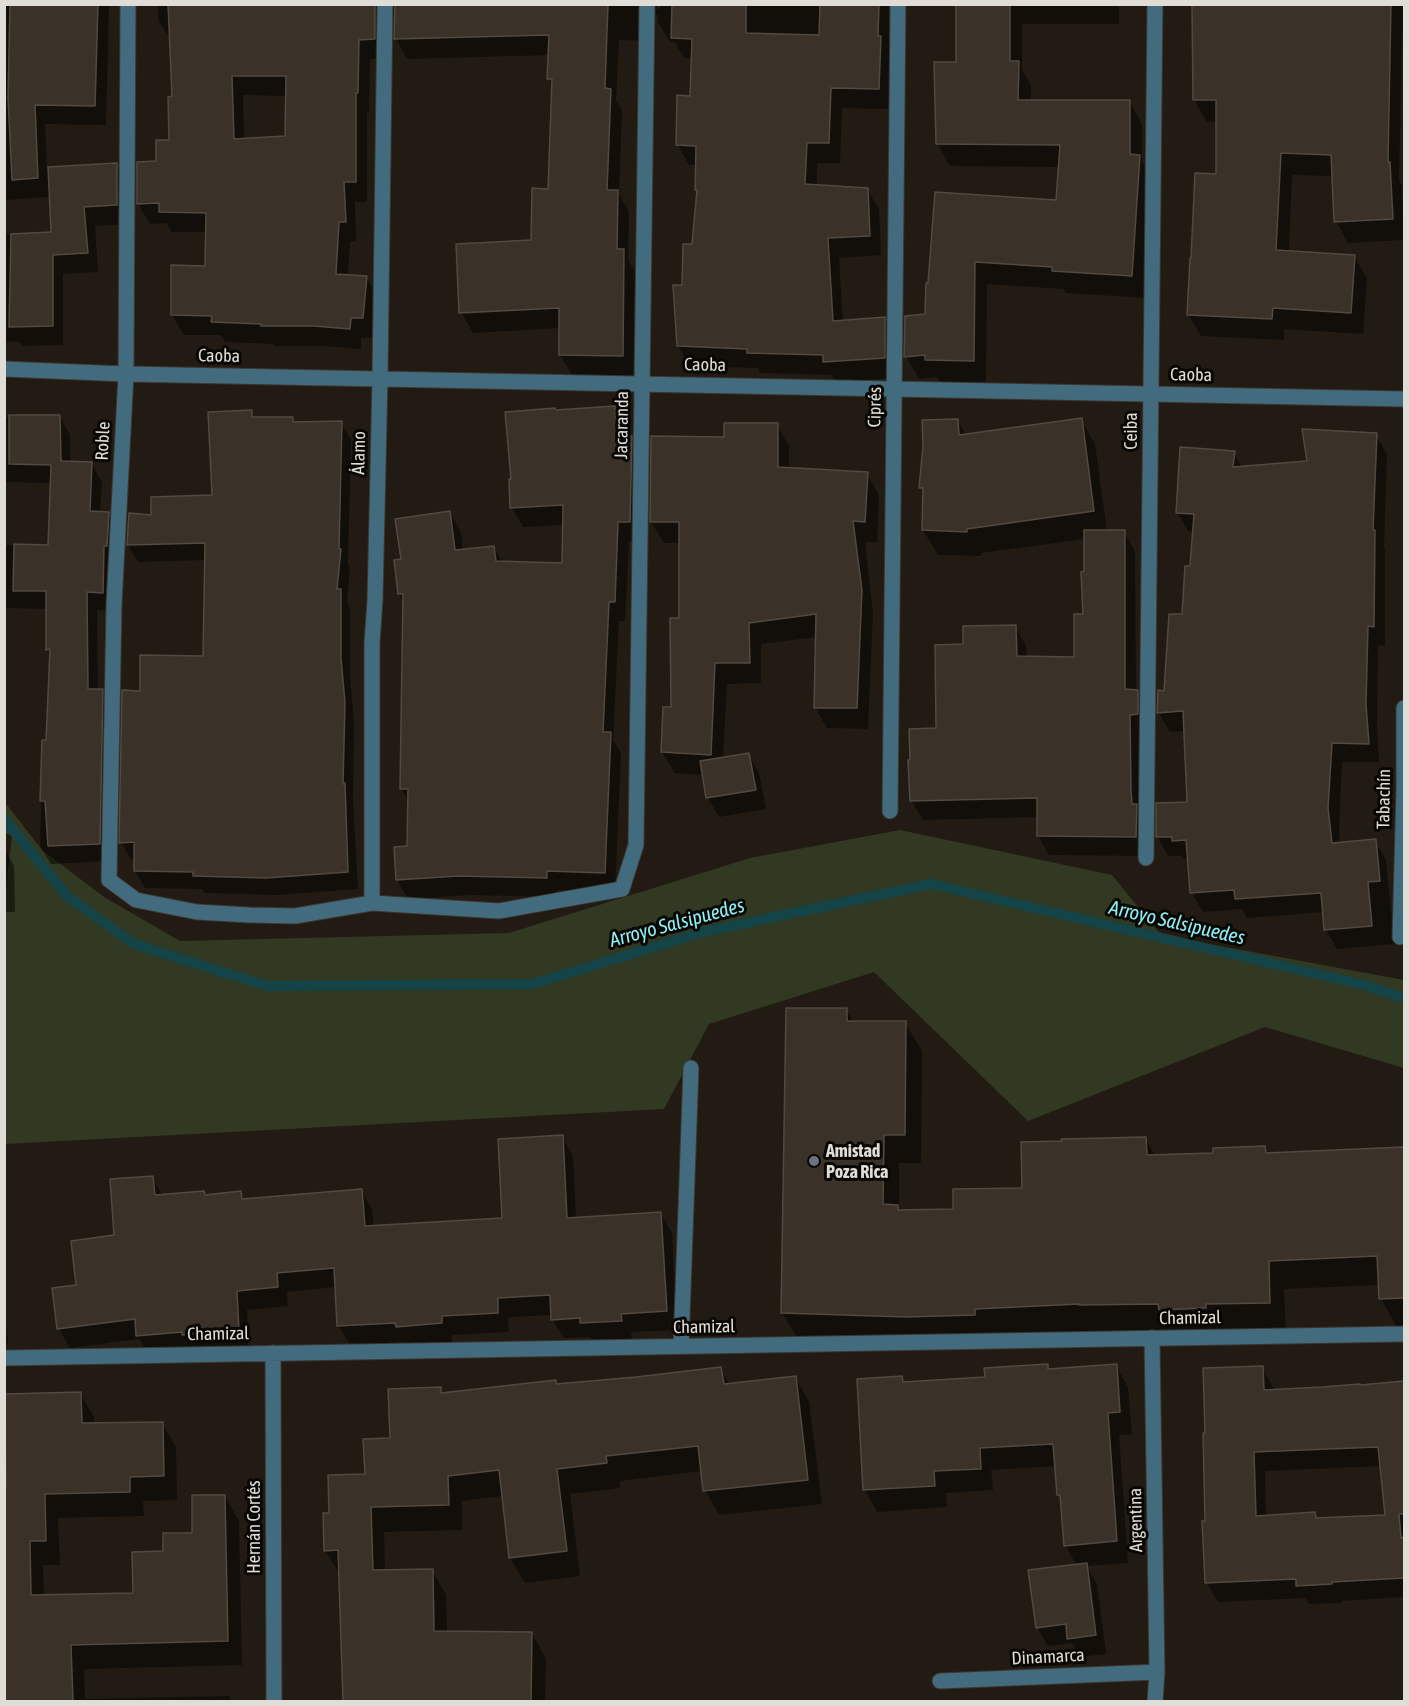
<!DOCTYPE html>
<meta charset="utf-8">
<style>
body{margin:0}
#map{position:relative;width:1409px;height:1706px;overflow:hidden;background:#221b13;font-family:"Asap Condensed",sans-serif}
canvas{display:block}
.frame{position:absolute;inset:0;border:6px solid #e0dcd6;pointer-events:none}
</style>
<div id="map">
<canvas width="1409" height="1706"></canvas>
<div class="frame"></div>
</div>
<script>
const g = document.querySelector('canvas').getContext('2d');
g.lineJoin = 'round';
function paint(path, color) {
  g.fillStyle = color;
  g.fill(path, 'evenodd');
}
function trace(path, color, width, dash) {
  g.strokeStyle = color;
  g.lineWidth = width;
  g.lineCap = dash ? 'butt' : 'round';
  g.setLineDash(dash || []);
  g.stroke(path);
}
function drawText(font, color, halo, rows, align = 'center') {
  g.font = font + ' "Asap Condensed",sans-serif';
  g.lineWidth = 6;
  g.setLineDash([]);
  g.textBaseline = 'middle';
  g.strokeStyle = halo;
  g.fillStyle = color;
  for (const [text, x, y, turn = 0] of rows) {
    g.save();
    g.translate(x, y);
    g.rotate((+turn || 0) * Math.PI / 180);
    g.textAlign = isNaN(turn) ? turn : align;
    if (halo) g.strokeText(text, 0, 0);
    g.fillText(text, 0, 0);
    g.restore();
  }
}
paint(new Path2D(`
 M4,801L42,850L104,897L180,941L509,933L750,858L900,830L1112,875L1161,935L1404,980V1068L1265,1027L1028,1121L874,972L709,1024L664,1109L5,1144L4,903L12,836L5,833Z`), '#313922');
paint(new Path2D(`
 M4,4H109L106,125L45,124L47,168L117,165L128,184V224L95,226L98,272L63,274V345L22,346L20,342L4,341V235L53,233L51,197L4,200Z
 M158,4H656L658,9L661,7L659,4H886L890,12L889,54L891,58L889,109L842,108L840,163H817V186L868,190L879,210L881,255L839,258L843,322L884,319L896,339V378L836,382L832,375L760,373L758,368L690,366L678,346L683,286L693,246L698,193L696,189L697,165H689L678,145L691,97L693,58H684L675,42H670L658,22V15L653,16L648,41L619,40L616,101L622,110L619,194L629,212L628,260L635,271L633,376L572,375L560,355L561,328L473,333L461,312L532,242L550,190L554,87L549,78L550,55L407,59L396,39L395,15L388,19L386,59H370L369,113H367V202H355L356,241L350,242L348,276L366,277L378,297L374,337L361,338V349L326,346H275L274,344L225,342L221,335H184L172,315L207,267V232H172L166,223L150,224L138,204L157,163L171,142L173,98L170,40L158,19ZM243,95L287,96V138L244,140Z
 M958,4H1119V24H1022V70L1031,85V102L1129,101L1142,124V161L1152,179L1144,298L1066,293L1064,289L987,284L986,382H940L937,377L919,379L906,356L927,316V284L1058,202L1060,167L950,166L937,143L958,63Z
 M1194,4H1403L1399,181L1402,185L1404,240L1348,243L1336,221L1333,176L1292,175L1289,252L1354,256L1367,278L1363,334L1284,329V340L1201,336L1188,314L1218,176L1217,122H1207L1194,100Z
 M614,408L625,427L626,437H631L642,457L641,541H629L625,621H619L613,740L621,753L615,892L557,890V897L470,895L408,899L397,880L408,848L409,802L401,789L404,602L399,594L402,560L450,513L461,532L463,551L494,547L502,562L564,565V525L523,527L512,508L556,412Z
 M251,412L255,418L292,419L294,423H341L351,440L348,564L350,568L347,602L350,608V676L354,721L353,800L358,889L277,895L205,893L202,889L145,888L135,871V859L131,860L121,842L141,692L205,657L206,560L138,562L128,545L130,515L153,517L214,497Z
 M4,417H60L70,435V463H91L102,482L100,513L108,514L119,532L112,610H97L98,691H102L112,709L110,861L51,864L40,846L43,742H47L51,655L48,649L47,609L4,608V545L50,546L52,483L4,482Z
 M1081,420L1095,444L1107,532H1124L1135,551L1136,691H1137L1148,710L1147,856L1049,855L1038,836V817L923,820L911,800L937,729L964,646L1015,627L1026,646L1027,657L1075,659L1084,616L1085,539L981,553V556L938,555L923,530L924,493L921,488L958,421L966,435Z
 M777,425L789,446V470L867,474L879,495L877,542H865L873,612L868,729L827,728L815,707L817,637L761,644V683L727,684L723,759L748,754L759,773L766,809L719,817L708,798L704,775L675,773L662,752L673,709L681,619L680,543H664L651,522L725,439Z
 M1376,435L1387,454L1384,548L1385,550V646L1378,645L1377,725L1379,762H1342L1339,828L1340,844L1375,841L1386,860L1394,944L1337,949L1326,930L1324,912L1247,918L1242,909L1203,912L1192,893L1189,859H1184L1182,856H1168L1157,836L1189,803L1185,731L1170,732L1159,713L1165,692L1183,615L1191,568L1194,532L1188,531L1177,512L1234,453L1242,468L1308,463Z
 M4,848L14,866L15,912H4Z
 M846,1010L854,1022L905,1023L922,1051L921,1163H899V1209L900,1212L955,1211L1024,1189L1145,1139L1156,1157L1215,1155L1265,1148L1269,1155L1404,1148V1327H1397L1381,1299L1380,1285L1284,1289L1286,1331L799,1341L782,1313Z
 M562,1137L573,1156L576,1219L661,1214L672,1233L677,1330L631,1332L632,1340L593,1342L590,1337L564,1338L552,1319V1315L508,1317L509,1332L452,1335V1342L408,1345L406,1342L350,1345L339,1326L336,1287L287,1292L288,1306L247,1310L249,1349L149,1355L139,1339L70,1348L59,1329L78,1286L115,1237L152,1178L163,1196H205L240,1192L245,1200L361,1190L372,1209L374,1227L504,1219Z
 M4,1309L8,1344H4Z
 M1116,1365L1128,1387L1132,1434L1119,1435L1128,1563L1087,1566L1097,1584L1106,1654L1080,1657L1072,1643L1048,1646L1037,1627L1077,1566L1065,1545L1061,1499L1059,1494L1057,1466L991,1470L993,1490L946,1493L947,1507L877,1512L865,1490L901,1378L904,1383L986,1379L1047,1366L1050,1370Z
 M1262,1368L1273,1387L1274,1391L1360,1387L1404,1382V1597L1342,1601V1603L1309,1604L1305,1598L1218,1602L1207,1583L1206,1522ZM1382,1466L1387,1516L1318,1519L1314,1514L1266,1517L1265,1471Z
 M720,1369L730,1385L795,1377L809,1402L822,1504L719,1515L705,1490L702,1471L620,1481V1488L570,1494L580,1576L525,1583L510,1558L503,1496L462,1501V1530L384,1532L385,1571L432,1570L446,1595L447,1633H532L546,1659L545,1702H344L340,1575L325,1550L330,1514L366,1476L391,1440L440,1389L443,1394L555,1381L558,1386Z
 M80,1393L94,1417V1424L162,1423L176,1447L177,1500L143,1501L144,1516L58,1518L60,1565H43L44,1597L135,1594L165,1553L194,1534L225,1496L239,1521L242,1665L84,1669L85,1699L229,1696L232,1702H4V1420Z`), '#0007');
trace(new Path2D(`
 M4,819L67,896L134,944L267,986L533,984L703,932L931,884L1364,985L1404,998`), '#144447', 10);
const building = new Path2D(`
 M10,4H98L95,106L35,105L38,178L12,180L8,98Z
 M168,4H375V39L359,40L358,93H356V182H344L346,222H339L336,274L367,276L363,318H351L350,329L314,326H261V324L211,322L212,316L171,315V265L205,266L206,213L159,212V203L137,204V162L156,161V140H169L168,97L172,96ZM232,76H286L285,136L234,139Z
 M395,4H608L605,88L611,89L607,190H618L617,249H624L623,356L559,355V308L459,313L456,244L531,240L532,188L548,189L552,79H547L549,35L394,39Z
 M672,4H746V33L819,35L820,4H879L878,36H881L879,89L831,88L829,143H807L805,184L868,188L870,236L828,238L833,321L885,317V358L823,362V355L747,353V349L677,346L673,285H682L683,244H692L697,190H695L696,146L676,145L677,95L690,96L692,39L671,38Z
 M956,4H1010V61H1019L1018,100H1130V154L1140,155L1132,276L1052,271V267L975,262L974,361L925,360V355L904,357L905,316L925,314L926,283H928L935,192L1056,200L1060,145L936,144L934,62H956Z
 M1391,4L1388,162H1390L1393,219L1334,222L1331,155L1281,153L1276,250L1355,255L1351,313L1273,308L1272,319L1187,315L1190,258H1191L1195,173L1216,174V100H1193L1192,5Z
 M117,163V205L84,207L88,253L53,255V326L9,327L11,234L51,232L48,167Z
 M615,406L617,435L632,436L630,522H618L615,602H609L603,732H611L605,873L547,871V878L458,876L396,880L394,847L407,846L408,789H400L403,594H398L394,560L401,559L395,519L450,511L455,550L494,546L496,561L562,563L563,505L510,508L509,479H511L505,412L555,408L556,410Z
 M252,410V417H293V422L342,421L339,549H341L337,589H341V658L345,703L343,784L345,783L348,872L266,878L193,876V872L134,871V842L119,843L122,690L140,691V655L203,656L205,543L127,545L129,513L151,515V497L212,495L208,412Z
 M9,415H60L61,461L92,462L90,511L109,512L107,546H104L103,593L87,592L88,689H103L100,844L48,846L45,801H40L42,740H46L50,649L46,650V591H13L14,544L48,545L51,465L9,464Z
 M1082,418L1094,511L967,529V532L922,530L923,488H919L923,446L922,420L958,419L959,435Z
 M724,423H778V467L868,472L865,522L853,521L862,590L857,708H814L816,614L749,623L750,663H715L711,755L661,752L663,707H671L670,618H679V522H650L651,436L724,437Z
 M1302,429L1377,433L1373,530H1375L1374,627L1368,626L1366,704L1369,744L1332,743L1328,808L1332,843L1376,839L1380,881L1368,882L1372,926L1324,930L1321,893L1235,899L1234,890L1190,893L1186,840L1172,841V837H1156V803L1187,802L1183,711L1157,713L1158,690L1164,691L1169,614H1182L1185,566H1190L1194,514L1176,513L1180,447L1235,451L1233,467L1307,461Z
 M1084,530H1125V689L1138,690V714L1130,715L1131,790L1132,804H1137L1136,837L1037,836V798L910,801L908,760H910L909,729L936,728L935,645L963,644V626L1016,625L1017,656L1074,657V614H1083L1081,572L1084,571Z
 M749,753L756,790L706,798L700,761Z
 M786,1008H847V1021H906L905,1135H884L883,1204L898,1205V1210L953,1209V1189L1022,1188L1021,1142L1062,1141L1061,1139L1146,1137L1147,1155L1213,1153V1148L1265,1146L1266,1153L1404,1147V1298L1379,1299L1377,1256L1269,1261L1270,1303L1206,1304V1308L1159,1310L1158,1304L1079,1305V1304L975,1309V1315L906,1317L781,1313Z
 M563,1135L567,1218L661,1212L667,1311L621,1314L622,1321L580,1323V1318L551,1320L550,1295L498,1298V1313L442,1316V1323L396,1327L395,1323L337,1326L334,1268L277,1273L278,1287L237,1291L239,1331L182,1335V1332L136,1336L135,1319L57,1329L52,1288L76,1285L71,1241L114,1235L110,1179L153,1176L155,1195L204,1191L205,1195L241,1191L242,1199L362,1189L365,1226L502,1218L498,1139Z
 M1048,1364V1369L1117,1364L1120,1412L1108,1413L1117,1541L1064,1546L1060,1495H1057L1053,1444L980,1448L981,1469L934,1471L935,1486L863,1490L857,1379L902,1376L903,1382L985,1377L984,1368Z
 M1263,1366L1264,1390L1322,1387L1360,1384V1385L1404,1381V1514H1399L1401,1538L1404,1537V1578L1332,1582V1584L1296,1586V1579L1205,1583L1202,1521H1205L1203,1433H1205L1203,1368ZM1378,1447L1385,1515L1316,1518L1315,1512L1256,1516L1254,1452Z
 M721,1367L724,1384L796,1376L808,1480L703,1491L698,1446L606,1456L607,1463L557,1469L567,1551L509,1558L499,1470L448,1476L449,1505L371,1507L373,1570L433,1569L434,1631L532,1632L531,1701H343L338,1550L324,1551L323,1513H329L328,1475L365,1474L363,1439L390,1438L388,1389L441,1387V1393L556,1380V1384L636,1377Z
 M81,1392L82,1423L163,1422L164,1476L130,1477V1492L45,1494L46,1541H30L31,1595L133,1593L132,1552L163,1551V1533H192V1495H225L228,1641L71,1645L73,1701H4V1487H6L5,1394Z
 M1087,1563L1096,1635L1067,1639L1066,1624L1036,1628L1028,1570Z`);
paint(building, '#3a3229');
trace(building, '#524a40', 1.5);
const minor = new Path2D(`
 M128,4L126,374L114,605L109,880L136,900L197,912L249,915L295,916L372,903L499,911L622,889L636,845L647,4
 M4,369L126,374L1404,399
 M890,811L898,4
 M1146,858L1155,4
 M372,903V643L375,600L380,378L385,4
 M1400,937L1404,789V708
 M1152,1338L1157,1672L1155,1702
 M681,1346L691,1068
 M273,1353L274,1702
 M4,1358L1404,1334
 M940,1681L1157,1672`);
trace(minor, '#3d362e', 17);
trace(minor, '#426b7e', 15);
for (const [x, y, r, color] of [
 [814,1161,6,"#6b7280"]
]) {
  const dot = new Path2D();
  dot.arc(x, y, r, 0, 2 * Math.PI);
  g.fillStyle = color;
  g.fill(dot);
  trace(dot, '#090704', 2);
}
drawText('18px', '#e0dcd6', '#090704', [
 ["Caoba",219,356,1],
 ["Caoba",705,365,1],
 ["Caoba",1191,375,1],
 ["Ciprés",875,407,-89],
 ["Jacaranda",622,425,-89],
 ["Ceiba",1131,431,-90],
 ["Roble",103,441,-87],
 ["Álamo",359,453,-89],
 ["Tabachín",1384,799,-89],
 ["Chamizal",1190,1318,-1],
 ["Chamizal",704,1327,-1],
 ["Chamizal",218,1334,-1],
 ["Argentina",1136,1520,-91],
 ["Hernán Cortés",254,1527,-90],
 ["Dinamarca",1048,1657,-3]
]);
drawText('bold 18px', '#e0dcd6', '#090704', [
 ["Amistad",826,1151],
 ["Poza Rica",826,1172]
], 'left');
drawText('italic 20px', '#8ef0f7', '#090704', [
 ["Arroyo Salsipuedes",677,923,-15],
 ["Arroyo Salsipuedes",1177,923,13]
]);
</script>
